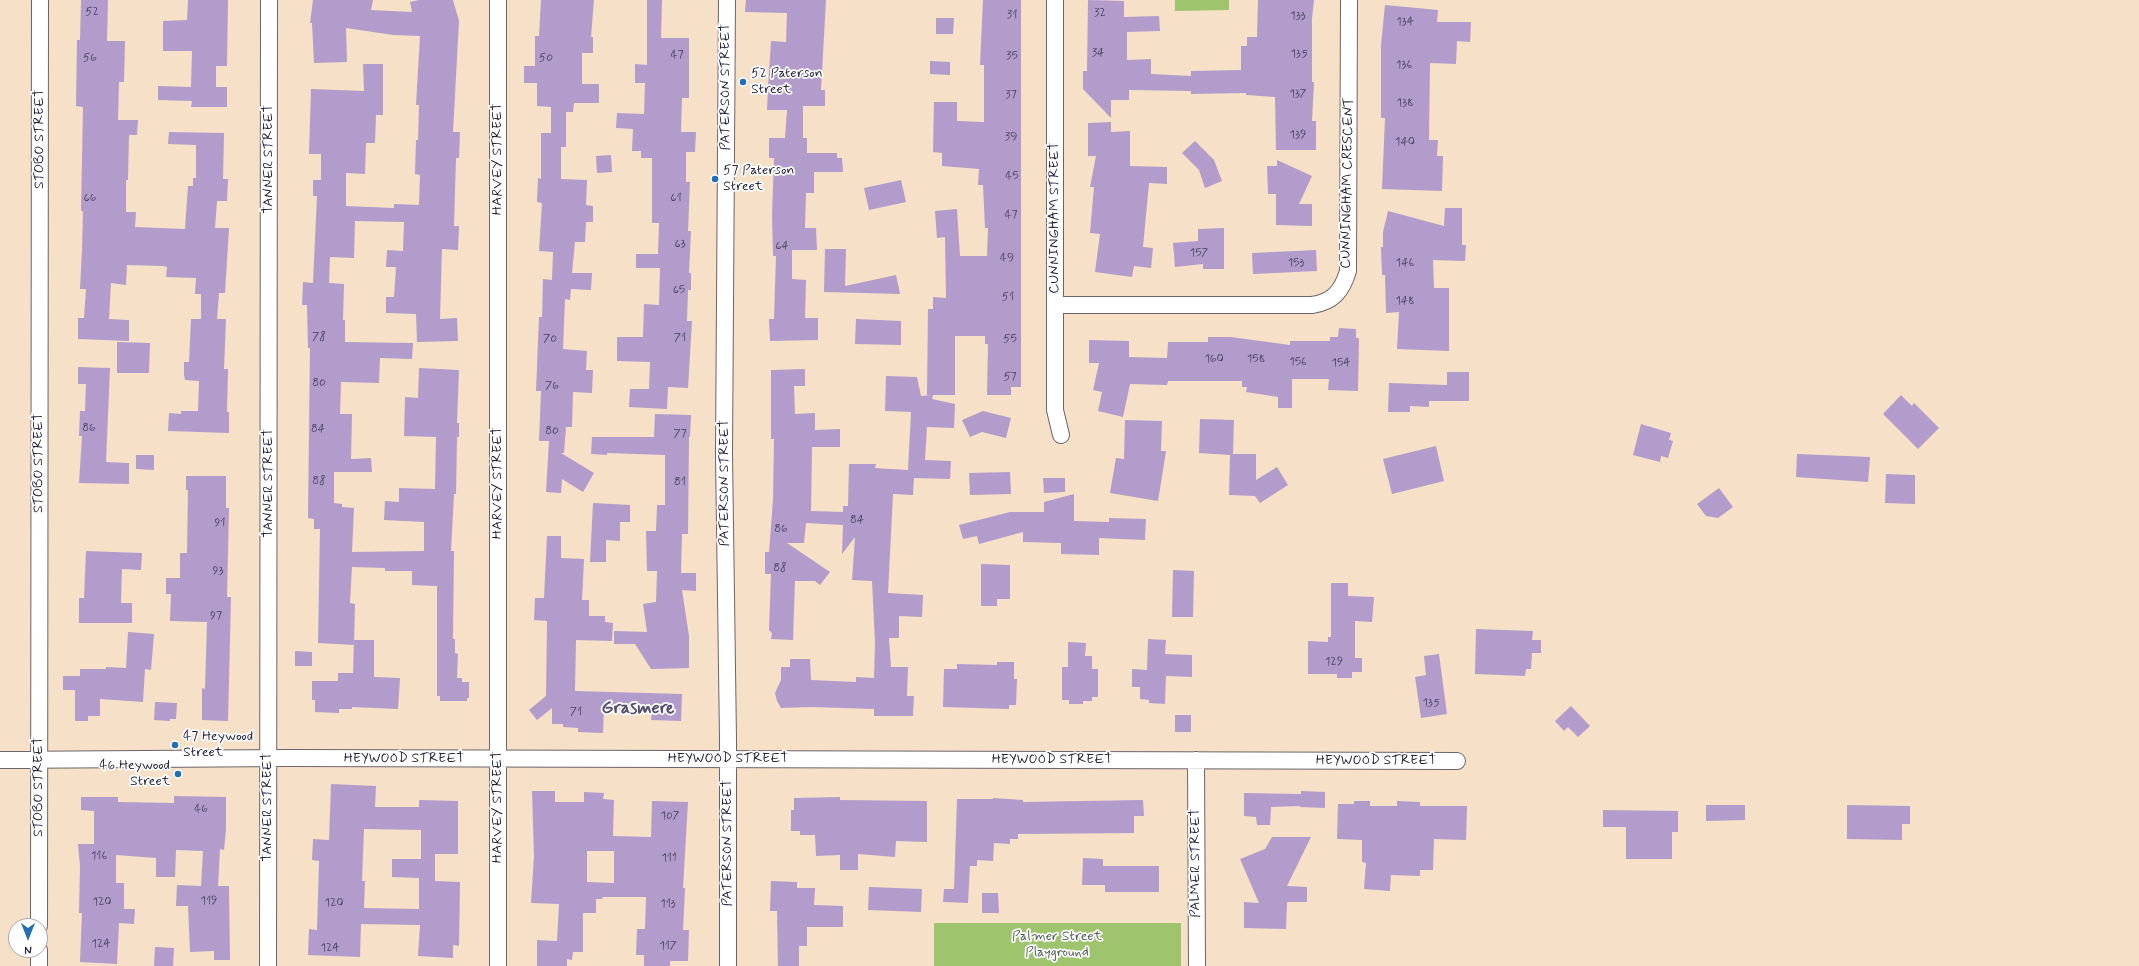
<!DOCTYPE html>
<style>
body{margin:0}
#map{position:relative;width:2139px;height:966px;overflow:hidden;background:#f6e0c7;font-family:Mynerve,sans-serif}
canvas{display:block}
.north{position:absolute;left:8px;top:918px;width:40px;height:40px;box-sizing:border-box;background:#fff;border:1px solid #a7a7b1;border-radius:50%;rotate:180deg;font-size:11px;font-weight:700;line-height:16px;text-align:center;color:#22223b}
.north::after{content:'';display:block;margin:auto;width:14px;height:18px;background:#1f6fb2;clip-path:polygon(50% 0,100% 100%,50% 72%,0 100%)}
</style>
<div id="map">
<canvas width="2139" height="966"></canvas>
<div class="north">N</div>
</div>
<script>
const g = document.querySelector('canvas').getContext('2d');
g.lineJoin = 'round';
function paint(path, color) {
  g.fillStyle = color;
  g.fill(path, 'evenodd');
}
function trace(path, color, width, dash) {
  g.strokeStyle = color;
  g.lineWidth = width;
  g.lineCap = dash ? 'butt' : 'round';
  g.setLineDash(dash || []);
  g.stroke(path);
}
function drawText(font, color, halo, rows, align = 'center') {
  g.font = font + ' Mynerve,sans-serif';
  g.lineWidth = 3.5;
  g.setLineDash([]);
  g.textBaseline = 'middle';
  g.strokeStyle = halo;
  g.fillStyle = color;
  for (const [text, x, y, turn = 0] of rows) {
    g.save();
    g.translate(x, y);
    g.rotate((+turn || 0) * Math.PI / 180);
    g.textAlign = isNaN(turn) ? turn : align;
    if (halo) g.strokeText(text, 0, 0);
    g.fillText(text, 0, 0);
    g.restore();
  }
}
paint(new Path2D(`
 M1175,0H1229V10L1175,11Z
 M934,923H1181V966H934Z`), '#9ec46e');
paint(new Path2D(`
 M81,0H108L107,41H125L124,82H119L118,120H138L137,135H129L128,180H126V212H136L135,227L185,229L188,186H193V178H196V145L168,144L169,132L224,133L223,179H228L227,201H217L215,228H229L225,293H219L217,319H226L224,369H228L227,412H229V433L168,431L169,413L181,414V411H198L199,381L185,380L184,375V362H189L191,319H201V294H195L196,278L166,277L167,267L163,266L127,265L126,285L111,283L109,319L129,320V341L78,339V318H84L86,289H80L82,249L83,211H81L83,107L76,106L77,40H80Z
 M188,0H228L227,66H216V87H227V107H191L192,101L158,100V86L191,87L192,51H163V21L187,20Z
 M313,0H373L371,10L412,12L410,2L419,0H453L459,21L453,132H460L459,158H456L454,226H459L458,250L442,249L440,319L457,318L458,341L417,342L416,314L386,313V297H394L396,267H386L387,250L403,251L404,222L355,221L354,258L330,257L329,283L344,284L343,320H345V342L413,343L412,359L380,358L379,383L341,382L340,414H352L351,459L371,458L372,472H334V503L342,504V507L354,508L352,552L424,551V522L384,520L385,501L399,502V488L435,489L436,437L404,436L405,397L418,398L419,368L459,370L457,423H459V437H457L456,494H454L451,551H454L453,639H455V653L458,654L457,678H462V682H469V698H467V701H440V696H437V586L412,585V571H385V568L352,567L350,603L355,604L354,645L318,643L320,529H314V519L308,518L310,348H308L307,305H302L303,282L313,283L317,196H313V180H321V154H309L311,89L364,91L363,64H383V115H376L375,143H366L365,174L346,173V206L394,208V204L419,205L420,175L415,174L416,140H418L419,105H416L420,36L393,35L346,28L347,62L314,63L312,23H310Z
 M541,0H594L591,37H593V53H582V84H599V103H574L573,112H566V147H561V179L587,180L586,205L593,206V222H586L585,242H575L572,273H592L591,290L571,289L570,300L565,299L563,349L587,351L586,370H593L592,393L573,392L572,427H566L564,453H561L594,473L583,492L562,479L561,493L546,492L549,441H539L541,391H536L539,317H542L543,279L552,280L553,252L539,251L542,203L537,202L538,178L541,179V133H551V107L537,106V83H524V66H535V36H539Z
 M647,0H662L661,38H689V98H682L681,132H696L695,152H686V182H690L688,231H691L689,273H691V290H688L687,321H692L688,388L668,387L667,409L629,407L630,389H649L650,362L617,361V337H643L644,304L659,305L660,268H636V254H658L659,223H652V158H641V151H632L633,129L616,128L617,113L644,114L645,83H635V64L647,65Z
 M746,0H826L821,90H825V106H803V138H807V153H837V158H842L843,172H814V193H806L805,228H816L817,250H792V279L806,280L805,318H818V340L770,341L769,319H774L776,256H773L772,215L774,158H769V138H785L787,110H767L768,88L771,41L786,42L787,13L745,12Z
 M983,0H1021V387H1011V395H987L988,344H985V336H955V395H933L932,399L955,404L954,428L927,427L925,460L951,461L950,479L914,478L913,495L893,494L888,593L923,595L922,617L899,616V638H889L891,667H908L907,696H914L913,716H874V709L811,707L781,708L777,701L775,693L781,680V667H790V659H810L811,680L856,682V677L874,678L875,643L872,581L852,580L855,537L842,554L843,525L806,523L804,543H787L830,572L820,585L815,581H795L793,640L771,639L772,633L769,630L771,574H765V552H769L773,500L774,439H771V370L805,369V386H794L795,414L815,413V430L840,429V447H812L811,511L843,512V506H848L849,464H876L875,468L908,470L911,412L885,411L886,376L917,377L921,396L932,395H927L928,309H933V297L946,298L945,237L937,238L935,211L957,209L960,256H987L988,228H985L983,185H978L979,169L942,166V153L933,152L934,102H957V121L984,122V65H980Z
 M1088,0L1124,1V17L1159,16L1160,31L1127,32V60L1151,59V74L1191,76V71L1241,70V46H1247V37H1257L1258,0H1314L1312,18V82H1314L1312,121H1316V150H1276L1275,97L1246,95V93L1191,94V91L1129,90V100H1111V118L1083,89V71H1087Z
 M1385,5L1438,10L1437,22H1471L1470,42L1457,41L1456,64L1430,63L1429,140H1438L1437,156H1443L1442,191L1382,189L1385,118H1381V45Z
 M936,18H954L953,34H936Z
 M930,61L950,62V75L930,74Z
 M1111,122V132L1130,131V166L1167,167V184L1149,183L1143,247L1153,248L1151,268L1134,266L1132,277L1095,272L1100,234L1090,233L1094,187H1090L1096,156H1088V123Z
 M1195,141L1214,160L1222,181L1205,188L1199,170L1182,153Z
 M611,155L612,172L597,173L596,156Z
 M1277,160L1312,176L1299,204H1312V226L1276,225V194H1268L1267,166H1277Z
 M901,180L906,202L869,210L864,188Z
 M1445,208H1462V245H1466L1465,261L1433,260L1434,288H1449V351L1397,349L1399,312L1386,313L1385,275H1382L1381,247H1383V232L1388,211L1444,226Z
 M1224,228V269H1203V264L1175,267L1173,243L1198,241V229Z
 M825,249H846L845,286L896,275L900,294L824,292Z
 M1316,250L1317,271L1253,274L1252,253Z
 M856,319L901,321V345L855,344Z
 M1339,328L1356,329V338H1359L1358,391L1328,390L1329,379H1292V408H1278V397L1246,392L1247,387H1242V381H1168L1167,385L1130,384L1123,417L1098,411L1102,392L1093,390L1099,363H1089V340L1129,341V357L1167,358L1168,342H1208V337H1231L1290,345V341H1330V337H1338Z
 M117,342L150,343L149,373H117Z
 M78,367L110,368L106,462L129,463V484L79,483L82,436H79L80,411H85L86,384H78Z
 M1447,372H1469V401H1429V407L1410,406V412H1388L1389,383L1447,385Z
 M1901,395L1912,406L1914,403L1939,428L1918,449L1883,414Z
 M983,411L1011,418L1006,438L982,432L970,437L962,420Z
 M655,414L691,415L690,437H689L688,534H682L681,573H696V591L682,590L689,636V668L651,669L635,644H614V631L647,632L643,604L656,602L657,571H647L646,531H656L657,505H665V455L607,453V455L591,454L592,437H654Z
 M1200,419L1234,420L1233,454H1256V480L1277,467L1288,485L1260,503L1255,496L1229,495L1230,455L1199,453Z
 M1125,420L1162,421L1161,451H1166L1158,501L1110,493L1116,458L1124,459Z
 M1641,424L1671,433L1669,440L1673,441L1668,458L1661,456L1660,462L1633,455Z
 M1436,446L1444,481L1392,494L1383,459Z
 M1797,454L1870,457L1868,482L1796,477Z
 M136,455H154V470L136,469Z
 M1010,472L1011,494L970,495L969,473Z
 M1886,474L1915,475V504L1885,503Z
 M186,476H226V508H229L227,597H231L228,721L202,720V688L205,689L207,622L170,621L171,594H166V578H180V553H187L188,490H186Z
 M1043,478H1065V492L1044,493Z
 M1719,488L1733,507L1718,518L1706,516L1697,504Z
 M1074,494V521L1109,522V518L1146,519L1145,540L1099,538V555L1061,554V543L1023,542V532L979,544L977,536L963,539L959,525L1010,512H1044V502Z
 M593,503L630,505V522H620V541L606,540V562H590Z
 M547,536H561V558L584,559L582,600H589V616H605V622L613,623L612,641L576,640L575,691L682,694L681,721L651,720L652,710L604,709L603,733L578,732V728L563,727V724H552V708L537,720L529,710L546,696L547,621L534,620L535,598H544Z
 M86,551L142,553L141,570L122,569L121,603H132V623H79V598H84Z
 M981,564L1010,565V599H997V606H981Z
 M1173,570L1194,571L1193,617H1172Z
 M1331,583H1348V596L1374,597L1372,622L1355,621V658H1362V672H1352V678H1337V674H1308V641L1328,642V637H1331Z
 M1476,629L1533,631L1532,640H1541V653H1532L1531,669H1526L1525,676L1475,674Z
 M128,632L154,634L151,670L145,669L143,702L100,699V716H88V721H75V690H63V676H80V669H106V667L126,668Z
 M1148,639L1166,640L1165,654L1192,655V677L1166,676L1165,704L1149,703V700L1140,699V687H1132V669L1147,670Z
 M354,640H374V677L400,678L398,709L352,707V709H339V713L315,712V700H312V681H338V673H353Z
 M1068,642L1086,643L1085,656H1092V669H1098V697H1092V701H1083V704H1069V700H1062V667H1068Z
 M295,651L312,652V666H295Z
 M1439,654L1447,714L1421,718L1415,677L1426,675L1424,656Z
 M997,662H1014V679H1017L1016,705H1009V709L943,707L944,669H957V664L997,665Z
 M155,702L177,703L176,719H170V721L154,720Z
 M1571,706L1590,726L1578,737L1568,727L1564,731L1555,721Z
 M1175,715H1191V732H1175Z
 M331,784L376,786L375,807H419V800L458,801V854H435V881L460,882L459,946L453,945V958L418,956L420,925L361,924L360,957L308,955L309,929L317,930L319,861L312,860L313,839L329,840ZM364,829L421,830V859H392V877L419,878V909L364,908L365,881H362Z
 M532,791H555V802H584V792L604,793L603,799L614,800L613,836L651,837L652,801L688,802L683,888H685L683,930H689L688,961H670V966H644V955H636L637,929H645L646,897H603L602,899H596V913H583V952H573L572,960L567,959V966H537V940L557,941L559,904L531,903L534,856ZM587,851H614V883L587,882Z
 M1301,791L1325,792V808L1300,807V806L1271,807L1270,825H1257L1256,817L1244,816V793L1301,794Z
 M174,796L226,797V830L224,850L220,849L218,886H229L230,960H214V951L190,952L188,906H176L177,885L201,886L203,851L176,850L175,877H156V858L116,855V883H124V909H135L134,924L119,923L117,964L80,962L82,913H79L80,866L78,844H94V811L81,810V797H118V802L174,803Z
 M840,797V800L927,801V842L896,841L895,857L858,854V870H840V855L816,856L815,835H800V831H791V810H794V798Z
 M993,798L1023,800V802L1143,800L1144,816H1134V833L1018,834V839H1010V844L994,843L993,861L977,860V866H970L968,903L943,902L944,889H954L957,799H993Z
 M1354,801H1370V806H1397V801L1420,802V806H1467L1466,840L1434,839L1433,870H1420V876L1391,875L1390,891L1364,889L1366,863L1362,862V840L1337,839L1338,804H1354Z
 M1706,805H1745V820L1706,821Z
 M1847,805L1910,806V824H1902V840L1847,839Z
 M1603,810L1678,811V832H1672V859H1626V827H1603Z
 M1272,837H1311L1287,886L1307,887V902H1287L1286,929L1244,928V902L1259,903L1240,859L1265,849Z
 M1083,858L1103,859V866H1159V892H1105V885H1082Z
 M771,881L797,882V888H815L814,905L843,906V927H807V946H799V966H778L777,911H770Z
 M869,887L922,889L921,912L868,910Z
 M982,893H998L999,913H982Z
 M155,947L174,948L173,966H154Z`), '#b29ccb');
const minor = new Path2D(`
 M727,0L724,454L728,740V966
 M1055,0V410L1061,435
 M1055,305H1312C1333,302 1342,291 1348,271L1349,0
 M0,760L289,758L1457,761
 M1196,760L1197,966
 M39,926L40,0
 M39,950V966
 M268,966L269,0
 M498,966V0`);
trace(minor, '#6c646c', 18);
trace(minor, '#fff', 16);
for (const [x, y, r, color] of [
 [743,82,4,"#1f6fb2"],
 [715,179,4,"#1f6fb2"],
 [175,745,4,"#1f6fb2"],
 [178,774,4,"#1f6fb2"]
]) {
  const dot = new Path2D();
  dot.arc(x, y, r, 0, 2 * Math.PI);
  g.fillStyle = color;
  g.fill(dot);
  trace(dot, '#fff', 1.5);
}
drawText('12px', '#46405f', null, [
 ["52",92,12],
 ["32",1100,13],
 ["31",1012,15],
 ["133",1298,16],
 ["134",1405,22],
 ["34",1098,53],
 ["135",1299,54],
 ["47",677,55],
 ["35",1012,56],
 ["56",90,58],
 ["50",546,58],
 ["136",1404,65],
 ["137",1298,94],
 ["37",1011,95],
 ["138",1405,103],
 ["139",1298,135],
 ["39",1011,137],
 ["140",1405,142],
 ["45",1012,176],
 ["66",90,198],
 ["61",676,198],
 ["47",1011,215],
 ["63",680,244],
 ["64",782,246],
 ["157",1199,253],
 ["49",1007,258],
 ["153",1296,263],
 ["146",1405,263],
 ["65",679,290],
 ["51",1008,297],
 ["148",1405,301],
 ["78",319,337],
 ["71",680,338],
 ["70",550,339],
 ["55",1010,339],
 ["160",1214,359],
 ["158",1256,359],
 ["156",1298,362],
 ["154",1341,363],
 ["57",1010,377],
 ["80",319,383],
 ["76",552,386],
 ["86",89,428],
 ["84",318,429],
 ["80",552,431],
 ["77",680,434],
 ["88",319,481],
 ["81",680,482],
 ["84",857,520],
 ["91",220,523],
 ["86",781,529],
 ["88",780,568],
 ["93",218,571],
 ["97",216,616],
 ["129",1334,662],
 ["135",1431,703],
 ["71",576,712],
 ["46",201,809],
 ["107",670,816],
 ["116",99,856],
 ["111",669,858],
 ["119",209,901],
 ["120",102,902],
 ["120",334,903],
 ["113",668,904],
 ["124",101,944],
 ["117",668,946],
 ["124",330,948]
]);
drawText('14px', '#22223b', '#fff', [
 ["52 Paterson",751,74],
 ["Street",751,90],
 ["57 Paterson",723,171],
 ["Street",723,187],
 ["47 Heywood",183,737],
 ["Street",183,753],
 ["46 Heywood",170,766,"right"],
 ["Street",170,782,"right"]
], 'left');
drawText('14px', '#22223b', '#fff', [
 ["PATERSON STREET",726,87,-90],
 ["STOBO STREET",40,139,-90],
 ["TANNER STREET",269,159,-90],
 ["HARVEY STREET",498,159,-90],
 ["CUNNINGHAM CRESCENT",1348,183,-89],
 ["CUNNINGHAM STREET",1055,218,-90],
 ["STOBO STREET",39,463,-90],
 ["TANNER STREET",269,483,-90],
 ["HARVEY STREET",498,483,-90],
 ["PATERSON STREET",725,483,-90],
 ["HEYWOOD STREET",404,759],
 ["HEYWOOD STREET",728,759],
 ["HEYWOOD STREET",1052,760],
 ["HEYWOOD STREET",1376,761],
 ["STOBO STREET",39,787,-90],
 ["TANNER STREET",268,807,-90],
 ["HARVEY STREET",498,807,-90],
 ["PATERSON STREET",728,843,-90],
 ["PALMER STREET",1196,863,-90]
]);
drawText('14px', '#4d5b4d', '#fff', [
 ["Palmer Street",1057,937],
 ["Playground",1057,953]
]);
drawText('bold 18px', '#544d6d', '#fff', [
 ["Grasmere",638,709]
]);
</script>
